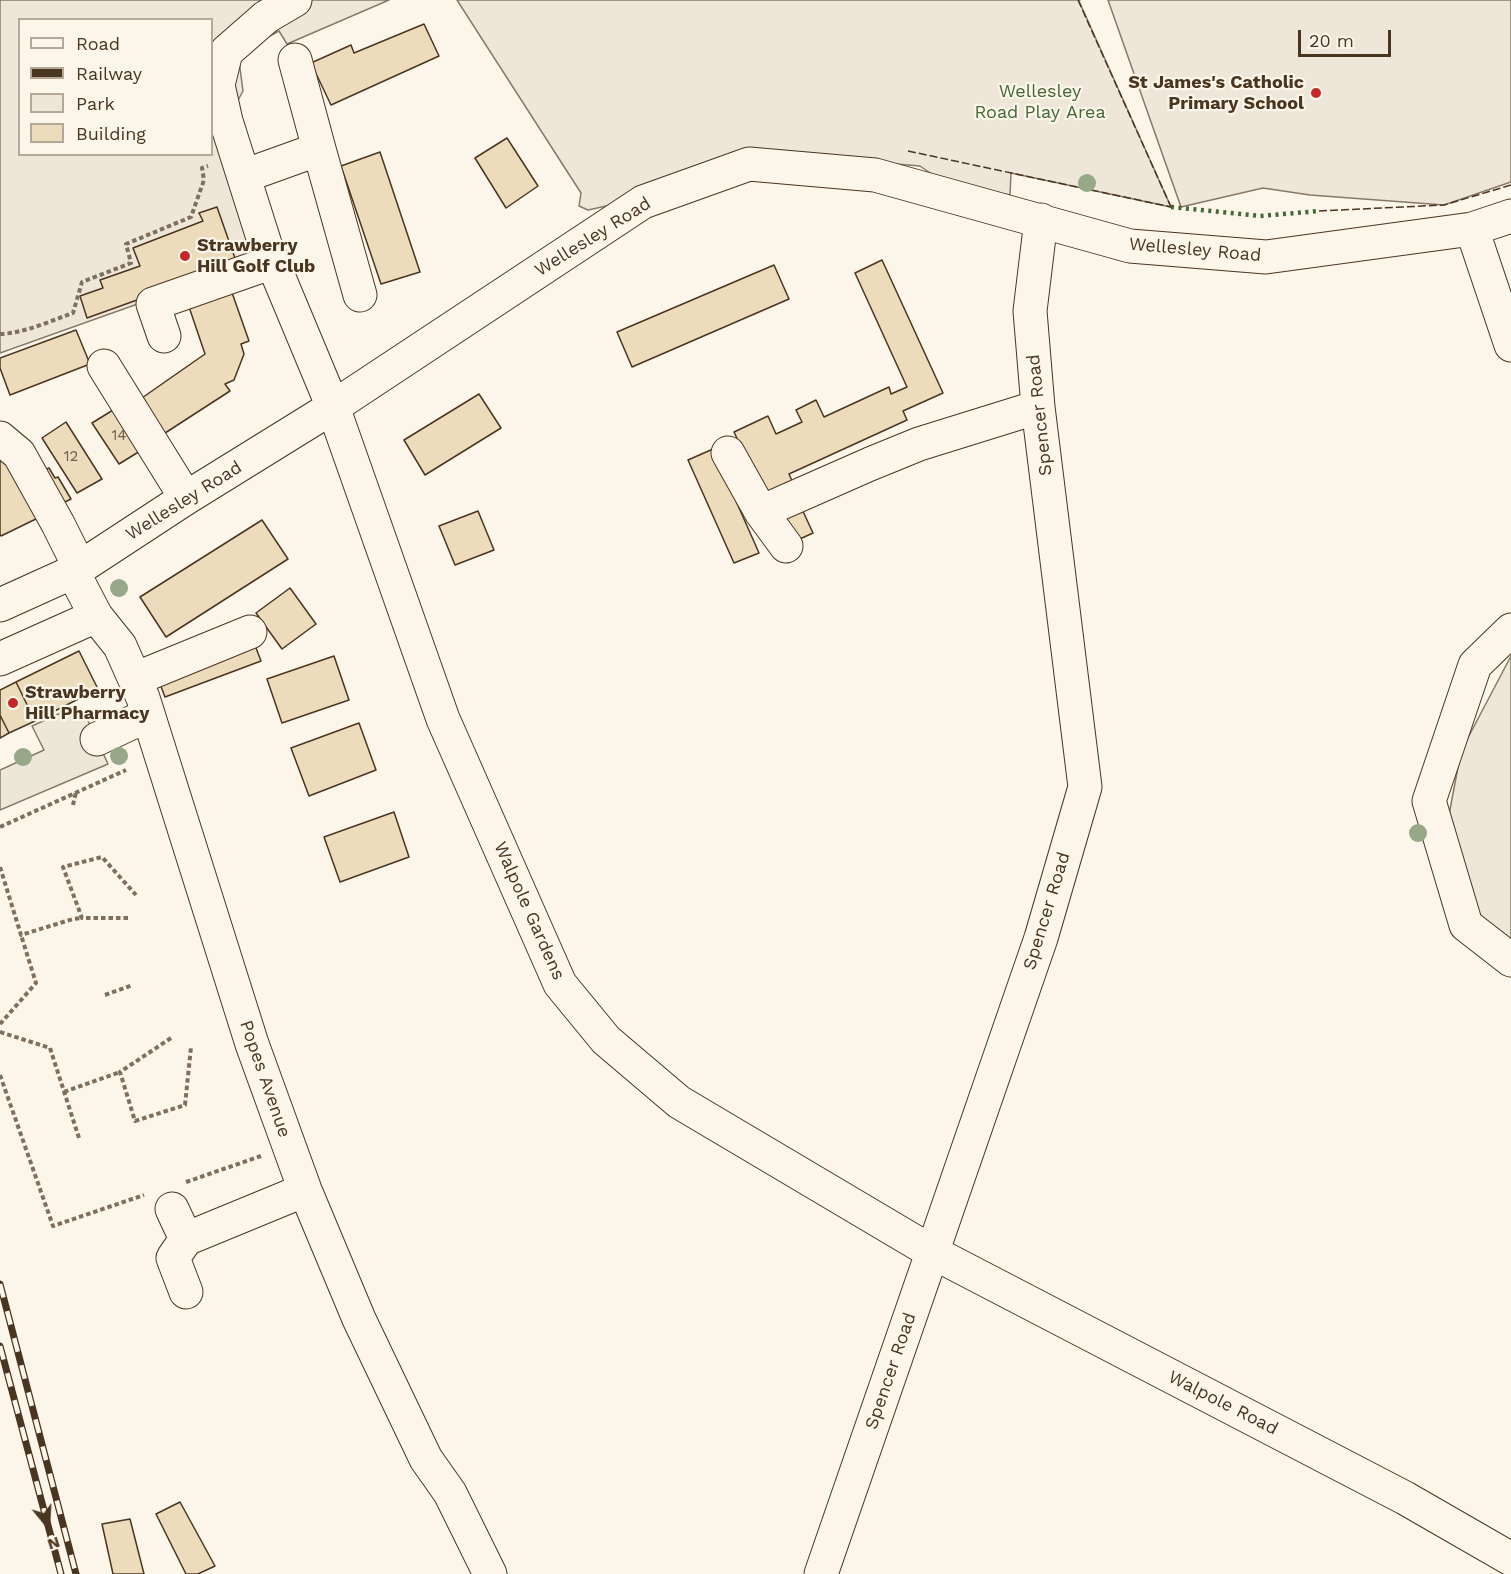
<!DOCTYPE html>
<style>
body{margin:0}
#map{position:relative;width:1511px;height:1574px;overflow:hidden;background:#fbf6e9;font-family:"Work Sans",sans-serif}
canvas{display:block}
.legend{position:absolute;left:18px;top:18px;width:195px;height:138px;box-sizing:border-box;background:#fbf6e9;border:2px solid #b4a999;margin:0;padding:8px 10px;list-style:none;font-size:18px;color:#4a3520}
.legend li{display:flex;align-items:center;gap:12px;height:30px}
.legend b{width:30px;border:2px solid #b4a999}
.north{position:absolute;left:18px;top:1496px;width:60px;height:60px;-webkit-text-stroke:4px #fbf6e9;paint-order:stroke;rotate:162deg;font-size:16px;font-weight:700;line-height:24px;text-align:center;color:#4a3520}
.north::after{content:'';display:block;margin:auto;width:21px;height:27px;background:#4a3520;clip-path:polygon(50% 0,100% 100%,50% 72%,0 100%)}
.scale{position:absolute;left:1298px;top:30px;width:93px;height:27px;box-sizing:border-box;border:3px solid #4a3520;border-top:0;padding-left:8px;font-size:18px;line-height:21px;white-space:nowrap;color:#4a3520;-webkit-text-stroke:4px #fbf6e9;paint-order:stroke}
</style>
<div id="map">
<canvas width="1511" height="1574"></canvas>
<ul class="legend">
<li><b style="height:8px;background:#fbf6e9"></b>Road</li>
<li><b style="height:8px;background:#4a3520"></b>Railway</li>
<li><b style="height:16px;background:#ede6d9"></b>Park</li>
<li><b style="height:16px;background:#ecdcbc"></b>Building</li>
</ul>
<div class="north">N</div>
<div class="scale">20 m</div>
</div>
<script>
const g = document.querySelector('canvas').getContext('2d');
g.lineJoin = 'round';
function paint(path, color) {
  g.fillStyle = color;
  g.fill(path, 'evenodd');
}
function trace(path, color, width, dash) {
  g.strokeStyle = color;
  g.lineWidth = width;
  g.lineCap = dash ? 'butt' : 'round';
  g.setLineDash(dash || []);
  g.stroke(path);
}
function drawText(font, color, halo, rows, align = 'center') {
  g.font = font + ' "Work Sans",sans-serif';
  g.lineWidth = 4.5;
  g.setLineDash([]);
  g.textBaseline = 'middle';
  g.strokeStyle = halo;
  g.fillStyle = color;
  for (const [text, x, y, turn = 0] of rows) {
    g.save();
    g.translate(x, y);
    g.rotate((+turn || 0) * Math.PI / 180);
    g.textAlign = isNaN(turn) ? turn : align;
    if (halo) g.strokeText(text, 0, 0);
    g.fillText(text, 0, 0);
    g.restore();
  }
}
const green = new Path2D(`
 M0,0H389L287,44L279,31L238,53L243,91L237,102L275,255L0,353ZM20,20H212V154H20Z
 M457,0H1080L1079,1L1171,207L1011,173L1010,195L952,188L920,166L754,152L620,203L588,210L579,206L581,193Z
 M1108,0H1511V182L1444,205L1310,195L1263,188L1181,207Z
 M1511,656V946L1480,922L1449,815L1461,751Z`);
paint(green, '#ede6d9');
trace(green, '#887966', 1.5);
const parking = new Path2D(`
 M76,706L80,716L85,714L108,764L0,810V770L44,750L32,726Z`);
paint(parking, '#ede7d9');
trace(parking, '#887966', 1.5);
const building = new Path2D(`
 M424,24L439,56L331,105L311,63L351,45L354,53Z
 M507,138L538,186L506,208L475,158Z
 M380,152L420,272L381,284L341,166Z
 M217,207L237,264L87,318L80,296L103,288L100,280L140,266L133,248L203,221L199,213Z
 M882,260L943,393L903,411L907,420L789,474L793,483L764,497L734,432L768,416L776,434L802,422L796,410L816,400L824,417L889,387L891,394L907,387L855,273Z
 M774,265L789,299L632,367L617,332Z
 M230,287L249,341L241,344L244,354L234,380L225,384L230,391L162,435L139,400L205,354L187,301Z
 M76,330L90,364L10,395L0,368V358Z
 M479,394L501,428L425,475L404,440Z
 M118,407L145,448L119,464L92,423Z
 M66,422L102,479L77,493L42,438Z
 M0,445L40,517L1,536L0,534Z
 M713,449L759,553L734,563L688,460Z
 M49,468L55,478L58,477L71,499L55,507L36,473Z
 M801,507L813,533L791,543L779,517Z
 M478,511L494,550L455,565L439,526Z
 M262,520L288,559L166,637L140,597Z
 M290,588L316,624L282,649L256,613Z
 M253,640L261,661L165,697L157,676Z
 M79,651L98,689L35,721L16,682Z
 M334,656L349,700L282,723L267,679Z
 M16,682L35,721L9,733L0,715V690Z
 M0,715L9,733L0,738Z
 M359,723L376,770L309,796L291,748Z
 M394,812L409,857L340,882L324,837Z
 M180,1502L215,1566L198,1574H186L156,1514Z
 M130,1519L144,1574H113L102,1524Z`);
paint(building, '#ecdcbc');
trace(building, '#4a3520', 1.5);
const minor = new Path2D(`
 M295,0L266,17L226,52L218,85L226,121L265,244L333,407L443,719L560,984L606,1040L679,1102L932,1252L1405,1498L1511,1559
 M295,60L319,149
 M244,176L319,149L360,295
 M1472,229L1511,345
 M164,336L153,304L273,262
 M104,366L186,498
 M0,438L19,454L58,524L80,568
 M728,453L761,512L786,546
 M761,512L870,464L919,444L1038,407
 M73,572L96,616L120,646L143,698L252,1044L305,1190L359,1319L426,1459L450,1493L490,1574
 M0,605L73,572L186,498L333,407L643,202L749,164L875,175L1130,246L1266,257L1472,229L1511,216
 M1511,630L1475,665L1429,801L1466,925L1511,960
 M0,659L96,616
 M135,679L250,632
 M97,739L148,715
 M172,1209L186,1239L173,1258L186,1292
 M186,1239L305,1190
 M821,1574L1041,938L1085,787L1038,407L1030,311L1041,220`);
trace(minor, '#4a3520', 35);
trace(new Path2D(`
 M0,334C25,333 50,321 73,313L82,282L131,263L126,244L191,217L204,180L202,168L208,166
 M73,805L76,792
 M0,827L126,770
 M0,867L21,935L73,919L82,918
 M128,918H82L63,867L102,857L136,895
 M105,995L133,985
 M0,1024L36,983L21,935
 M0,1032L50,1048L79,1138
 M171,1038L120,1072L135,1121L185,1105L191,1047
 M0,1075L53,1226L144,1195
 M64,1092L120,1072
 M186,1182L261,1156`), '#7f6f5c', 4, [4.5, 3]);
trace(minor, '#fbf6e9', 33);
const rail = new Path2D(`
 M0,1284L76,1574
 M0,1346L61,1574`);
trace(rail, '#4a3520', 7);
trace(rail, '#fbf6e9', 4.5, [14]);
trace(new Path2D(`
 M1171,207L1260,216L1319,211`), '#436837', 4.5, [3, 4.5]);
trace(new Path2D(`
 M1078,0L1171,207
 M908,151L1171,207
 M1319,211L1444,205L1511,185`), '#4a3520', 1.5, [8, 3]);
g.fillStyle = '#96a887';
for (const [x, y] of [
 [1087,183],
 [119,588],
 [119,756],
 [23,757],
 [1418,833]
]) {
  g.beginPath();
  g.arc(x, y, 9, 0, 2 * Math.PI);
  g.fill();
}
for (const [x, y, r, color] of [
 [1316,93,6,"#c62828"],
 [185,256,6,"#c62828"],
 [13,703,6,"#c62828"]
]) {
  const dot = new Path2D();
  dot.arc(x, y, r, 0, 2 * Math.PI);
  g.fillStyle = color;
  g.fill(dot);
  trace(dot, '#fbf6e9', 2);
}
drawText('15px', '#725f47', null, [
 ["14",119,436],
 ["12",71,457]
]);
drawText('bold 18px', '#4a3520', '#fbf6e9', [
 ["St James's Catholic",1304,83,"right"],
 ["Primary School",1304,104,"right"],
 ["Strawberry",197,246],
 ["Hill Golf Club",197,267],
 ["Strawberry",25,693],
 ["Hill Pharmacy",25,714]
], 'left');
drawText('18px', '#436837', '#fbf6e9', [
 ["Wellesley",1040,92],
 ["Road Play Area",1040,113]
]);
drawText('18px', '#4a3520', '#fbf6e9', [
 ["Wellesley Road",593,237,-32],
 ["Wellesley Road",1195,250,5],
 ["Spencer Road",1040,415,-96],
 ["Wellesley Road",184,501,-32],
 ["Walpole Gardens",529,911,66],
 ["Spencer Road",1047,911,-73],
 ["Popes Avenue",265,1079,71],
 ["Spencer Road",891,1371,-71],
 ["Walpole Road",1223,1403,27]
]);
</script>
